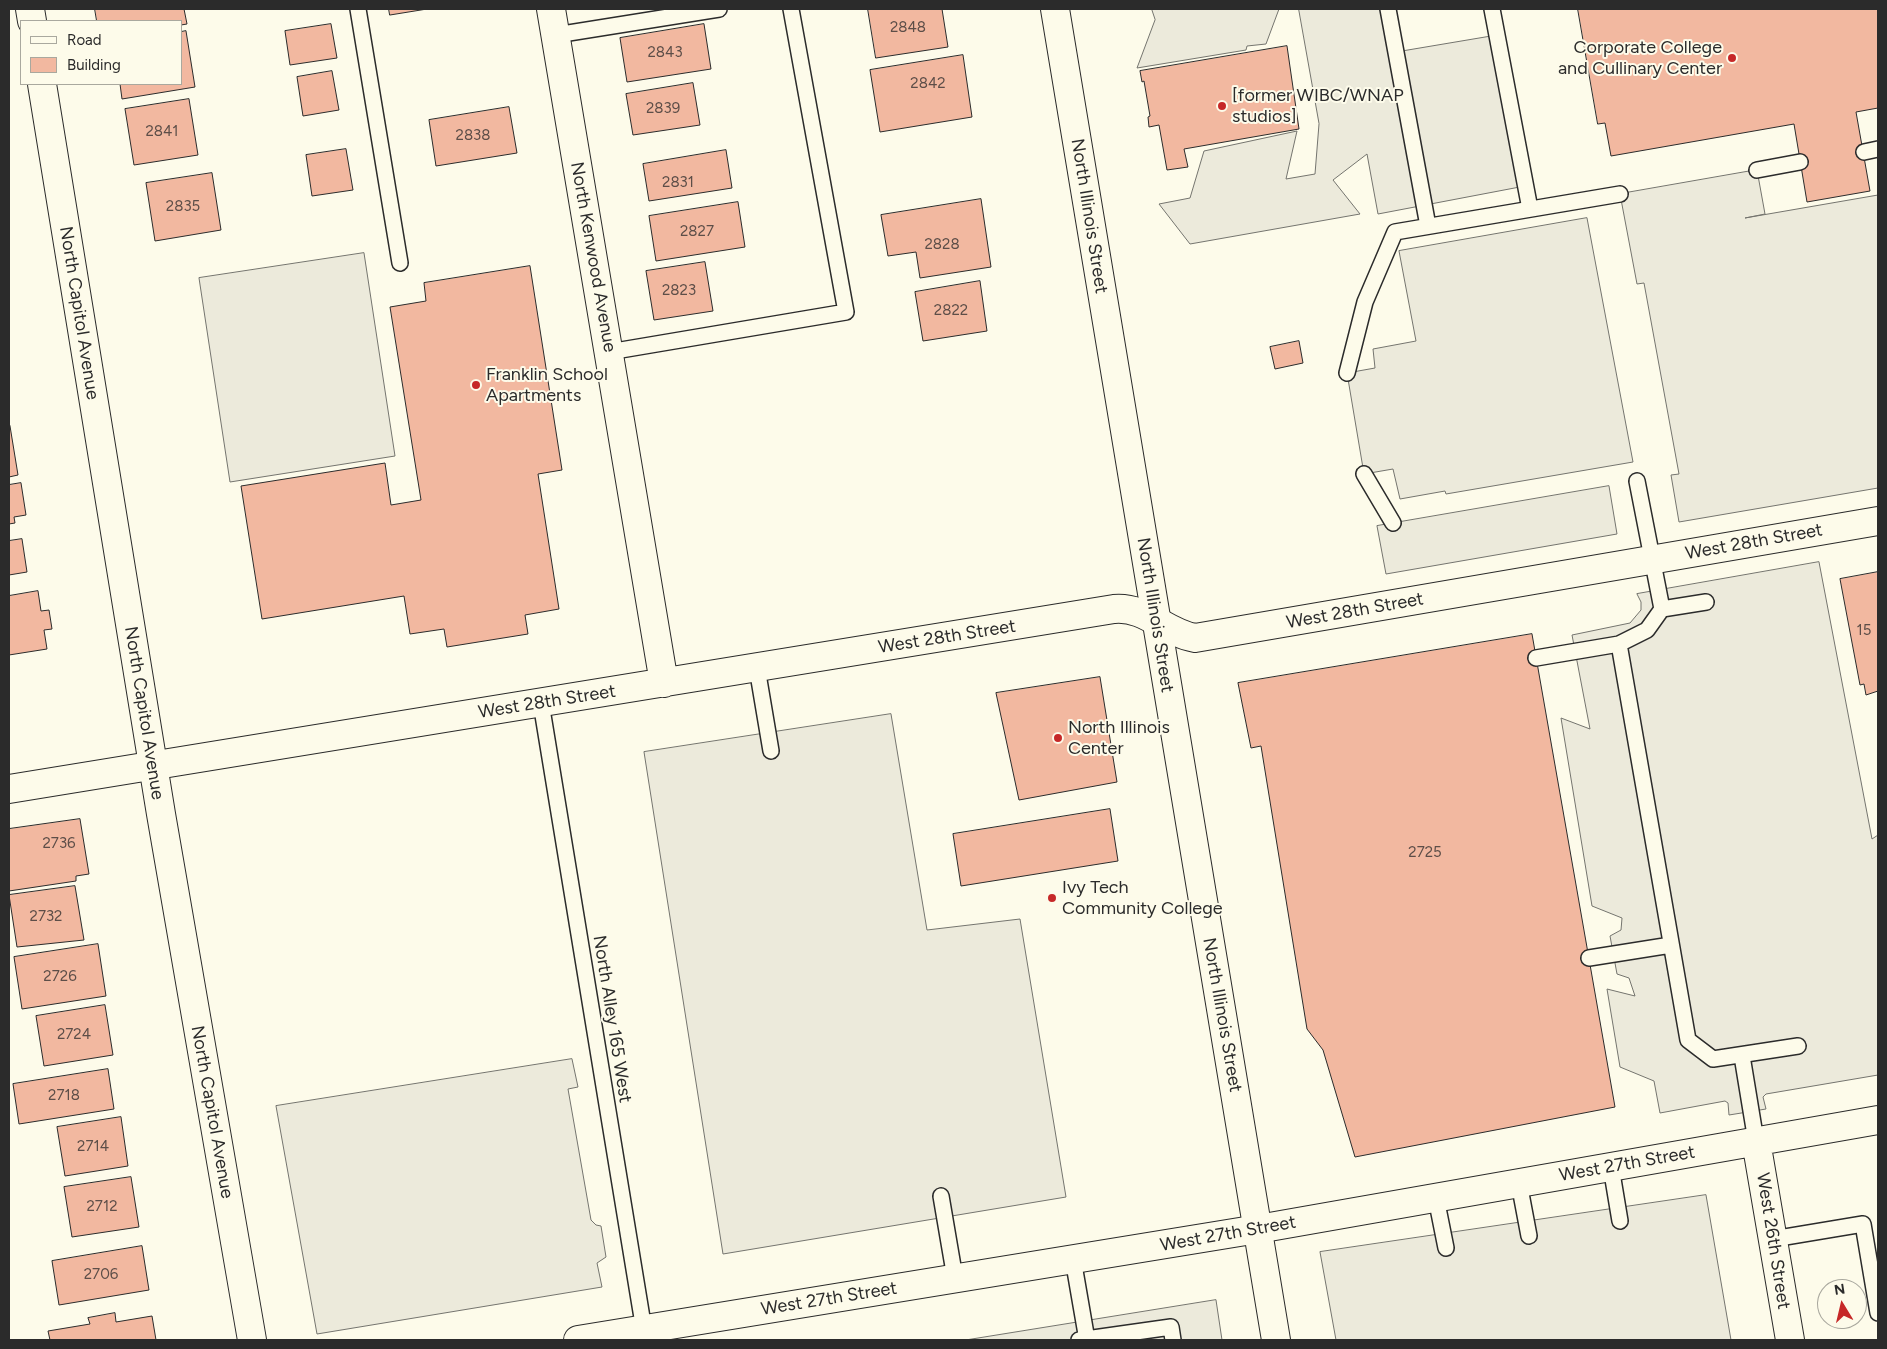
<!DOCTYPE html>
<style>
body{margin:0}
#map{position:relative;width:1887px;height:1349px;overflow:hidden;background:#fdfbea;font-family:Figtree,sans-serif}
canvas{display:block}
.frame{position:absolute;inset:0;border:10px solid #2b2b2b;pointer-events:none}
.legend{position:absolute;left:20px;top:20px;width:162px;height:65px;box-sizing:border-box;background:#fdfbea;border:1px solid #a9a89e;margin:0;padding:6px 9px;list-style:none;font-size:15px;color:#2b2b2b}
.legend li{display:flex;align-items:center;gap:10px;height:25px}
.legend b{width:25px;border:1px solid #a9a89e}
.north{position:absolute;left:1817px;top:1279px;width:50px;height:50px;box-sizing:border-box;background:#fdfbea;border:1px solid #a9a89e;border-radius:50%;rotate:351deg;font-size:14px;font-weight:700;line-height:20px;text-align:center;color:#2b2b2b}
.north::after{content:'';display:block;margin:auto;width:18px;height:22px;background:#c62828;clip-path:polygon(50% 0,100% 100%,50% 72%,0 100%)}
</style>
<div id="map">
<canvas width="1887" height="1349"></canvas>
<div class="frame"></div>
<ul class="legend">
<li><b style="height:6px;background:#fdfbea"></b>Road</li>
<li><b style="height:14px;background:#f2b8a0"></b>Building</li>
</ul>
<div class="north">N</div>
</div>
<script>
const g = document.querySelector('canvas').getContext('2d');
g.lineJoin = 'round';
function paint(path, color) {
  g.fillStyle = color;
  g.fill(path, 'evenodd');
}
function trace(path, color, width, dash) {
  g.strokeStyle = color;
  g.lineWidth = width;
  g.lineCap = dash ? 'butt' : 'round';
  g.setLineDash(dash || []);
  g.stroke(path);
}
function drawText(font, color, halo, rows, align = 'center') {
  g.font = font + ' Figtree,sans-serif';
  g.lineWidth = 4;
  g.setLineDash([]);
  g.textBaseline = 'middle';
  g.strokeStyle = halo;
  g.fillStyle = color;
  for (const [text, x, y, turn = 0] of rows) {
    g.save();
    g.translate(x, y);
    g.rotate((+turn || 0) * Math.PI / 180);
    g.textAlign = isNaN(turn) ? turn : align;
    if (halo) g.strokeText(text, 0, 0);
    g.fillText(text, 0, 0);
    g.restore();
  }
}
const parking = new Path2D(`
 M1152,9H1279L1266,44L1247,46L1246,50L1137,68L1155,20Z
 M1299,9H1388L1396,52L1497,35L1525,186L1378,214L1367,154L1333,180L1360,214L1190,244L1159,204L1190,198L1204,151L1297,131L1286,179L1315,174L1319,124Z
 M1757,170L1765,214L1745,218L1878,195V488L1679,522L1671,475L1679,474L1644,283L1637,284L1620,194Z
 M1587,218L1633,462L1446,494L1445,491L1400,499L1393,469L1364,474L1347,373L1375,368L1373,349L1416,341L1399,251Z
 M364,253L395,456L230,482L199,278Z
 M1609,486L1617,534L1386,574L1377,526Z
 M1819,562L1872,839L1878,835V1075L1766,1094L1763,1097L1766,1109L1729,1115L1728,1103L1725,1101L1660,1113L1654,1081L1620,1067L1607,989L1635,996L1629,978L1617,974L1610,936L1621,930L1622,918L1592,906L1561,718L1590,729L1572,635L1630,623L1641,610V602L1637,594Z
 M891,714L927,930L1020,919L1066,1197L723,1254L644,752Z
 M572,1059L578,1087L568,1089L591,1220L596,1225L601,1226L606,1257L597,1263L602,1287L317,1334L276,1106Z
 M1706,1195L1731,1340H1336L1320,1252Z
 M1216,1300L1222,1340H966Z`);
paint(parking, '#eceadb');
trace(parking, '#74746e', 1);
const building = new Path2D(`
 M95,9H184L187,24L181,25V21H97Z
 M389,9H427L390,15Z
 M868,9H942L948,47L876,58Z
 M1578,9H1878V108L1856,112L1870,191L1807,202L1794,124L1611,156L1605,123L1598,124Z
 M331,24L337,58L290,65L285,31Z
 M704,24L711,69L627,82L620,38Z
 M186,31L195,87L122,99L120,84H181V32Z
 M1287,46L1299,129L1184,149L1188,167L1167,170L1159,125L1149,127L1148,117L1150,116L1144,81L1142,82L1140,71Z
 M963,55L972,117L880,132L870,70Z
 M332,71L339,110L303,116L297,77Z
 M693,83L700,125L633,135L626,94Z
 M189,99L198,155L134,165L125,109Z
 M509,107L517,153L436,166L429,120Z
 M346,149L353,190L312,196L306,155Z
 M726,150L732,188L649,201L643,164Z
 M212,173L221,230L155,241L146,183Z
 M981,199L991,267L920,278L916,252L888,256L881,215Z
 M738,202L745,247L656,261L649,216Z
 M705,262L713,311L654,320L646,271Z
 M530,266L562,470L538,474L559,609L525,615L528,634L447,647L444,629L410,634L404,596L262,619L241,486L385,463L391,505L421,500L390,307L426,301L424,283Z
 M980,281L987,331L923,341L915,292Z
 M1299,341L1303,363L1275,369L1270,347Z
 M10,426L18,475L9,477V427Z
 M21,483L26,515L14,517L15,523L9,524V485Z
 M22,539L27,572L9,575V541Z
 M1878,572V691L1866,695L1864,684L1860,685L1840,579Z
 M38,591L41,611L49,610L52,629L44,630L47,649L9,655V596Z
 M1532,634L1615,1107L1355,1157L1323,1050L1307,1029L1261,746L1251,748L1238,683Z
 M1100,677L1117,782L1019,800L996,693Z
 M1110,809L1118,861L961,886L953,834Z
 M80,819L89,874L76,876V881L9,891V829Z
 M75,886L84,940L17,947L9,895Z
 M98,944L106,996L22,1009L14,957Z
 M105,1005L113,1055L44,1066L36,1016Z
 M108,1069L114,1109L19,1124L13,1084Z
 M121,1117L128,1166L65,1176L57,1127Z
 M131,1177L139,1227L72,1237L64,1187Z
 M142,1246L149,1290L59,1305L52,1261Z
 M115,1313L116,1322L152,1316L156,1340H50L48,1331L90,1324L88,1318Z`);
paint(building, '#f2b8a0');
trace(building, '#2b2b2b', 1);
const service = new Path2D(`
 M358,9L400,263
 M1388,9L1428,226
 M1492,9L1530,209
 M556,35L719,9
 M1864,152L1878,149
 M1757,170L1800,162
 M609,352L846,312L791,9
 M1347,373L1365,302L1395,232L1620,194
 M1364,474L1393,523
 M1662,609L1706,602
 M1619,644L1688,1040L1713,1059L1798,1046
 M1536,658L1619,644L1647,630L1662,609L1637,481
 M757,668L771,751
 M541,703L645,1336
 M1589,958L1671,945
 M1742,1056L1756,1141
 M1611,1167L1620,1221
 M1519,1183L1529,1236
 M941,1196L955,1278
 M1436,1198L1446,1248
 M1773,1239L1863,1224L1878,1313
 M1073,1259L1087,1340
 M1079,1340L1171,1327L1173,1340`);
const minor = new Path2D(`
 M551,9L664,683
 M9,789L1114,609C1146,606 1165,633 1195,638L1878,521
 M1756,1141L1790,1340
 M578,1340L1258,1229L1878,1120`);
const secondary = new Path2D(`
 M30,9L32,21
 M1055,9L1276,1340
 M42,84L161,814L252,1340`);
trace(service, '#2b2b2b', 18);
trace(minor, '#2b2b2b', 30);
trace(secondary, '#2b2b2b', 30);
trace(service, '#fdfbea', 15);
trace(minor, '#fdfbea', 28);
trace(secondary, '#fdfbea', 28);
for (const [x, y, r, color] of [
 [1732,58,5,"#c62828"],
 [1222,106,5,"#c62828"],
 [476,385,5,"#c62828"],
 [1058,738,5,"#c62828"],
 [1052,898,5,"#c62828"]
]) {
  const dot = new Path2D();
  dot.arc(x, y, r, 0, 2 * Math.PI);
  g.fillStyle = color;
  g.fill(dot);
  trace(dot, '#fdfbea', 2);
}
drawText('15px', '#5d4e48', null, [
 ["2848",908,28],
 ["2843",665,53],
 ["2842",928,84],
 ["2839",663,109],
 ["2841",162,132],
 ["2838",473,136],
 ["2831",678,183],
 ["2835",183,207],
 ["2827",697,232],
 ["2828",942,245],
 ["2823",679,291],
 ["2822",951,311],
 ["15",1864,631],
 ["2736",59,844],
 ["2725",1425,853],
 ["2732",46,917],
 ["2726",60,977],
 ["2724",74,1035],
 ["2718",64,1096],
 ["2714",93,1147],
 ["2712",102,1207],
 ["2706",101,1275]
]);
drawText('18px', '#2b2b2b', '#fdfbea', [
 ["Corporate College",1722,48,"right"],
 ["and Cullinary Center",1722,69,"right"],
 ["[former WIBC/WNAP",1232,96],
 ["studios]",1232,117],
 ["Franklin School",486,375],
 ["Apartments",486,396],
 ["North Illinois",1068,728],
 ["Center",1068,749],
 ["Ivy Tech",1062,888],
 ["Community College",1062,909]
], 'left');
drawText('18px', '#2b2b2b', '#fdfbea', [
 ["North Illinois Street",1089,216,81],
 ["North Kenwood Avenue",593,257,80],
 ["North Capitol Avenue",79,313,81],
 ["West 28th Street",1754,542,-10],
 ["West 28th Street",1355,611,-10],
 ["North Illinois Street",1155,615,81],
 ["West 28th Street",947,637,-9],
 ["West 28th Street",547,702,-9],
 ["North Capitol Avenue",144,713,81],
 ["North Illinois Street",1222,1015,80],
 ["North Alley 165 West",612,1019,81],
 ["North Capitol Avenue",212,1112,80],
 ["West 27th Street",1627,1164,-10],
 ["West 27th Street",1228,1234,-10],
 ["West 26th Street",1773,1241,81],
 ["West 27th Street",829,1299,-9]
]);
</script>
